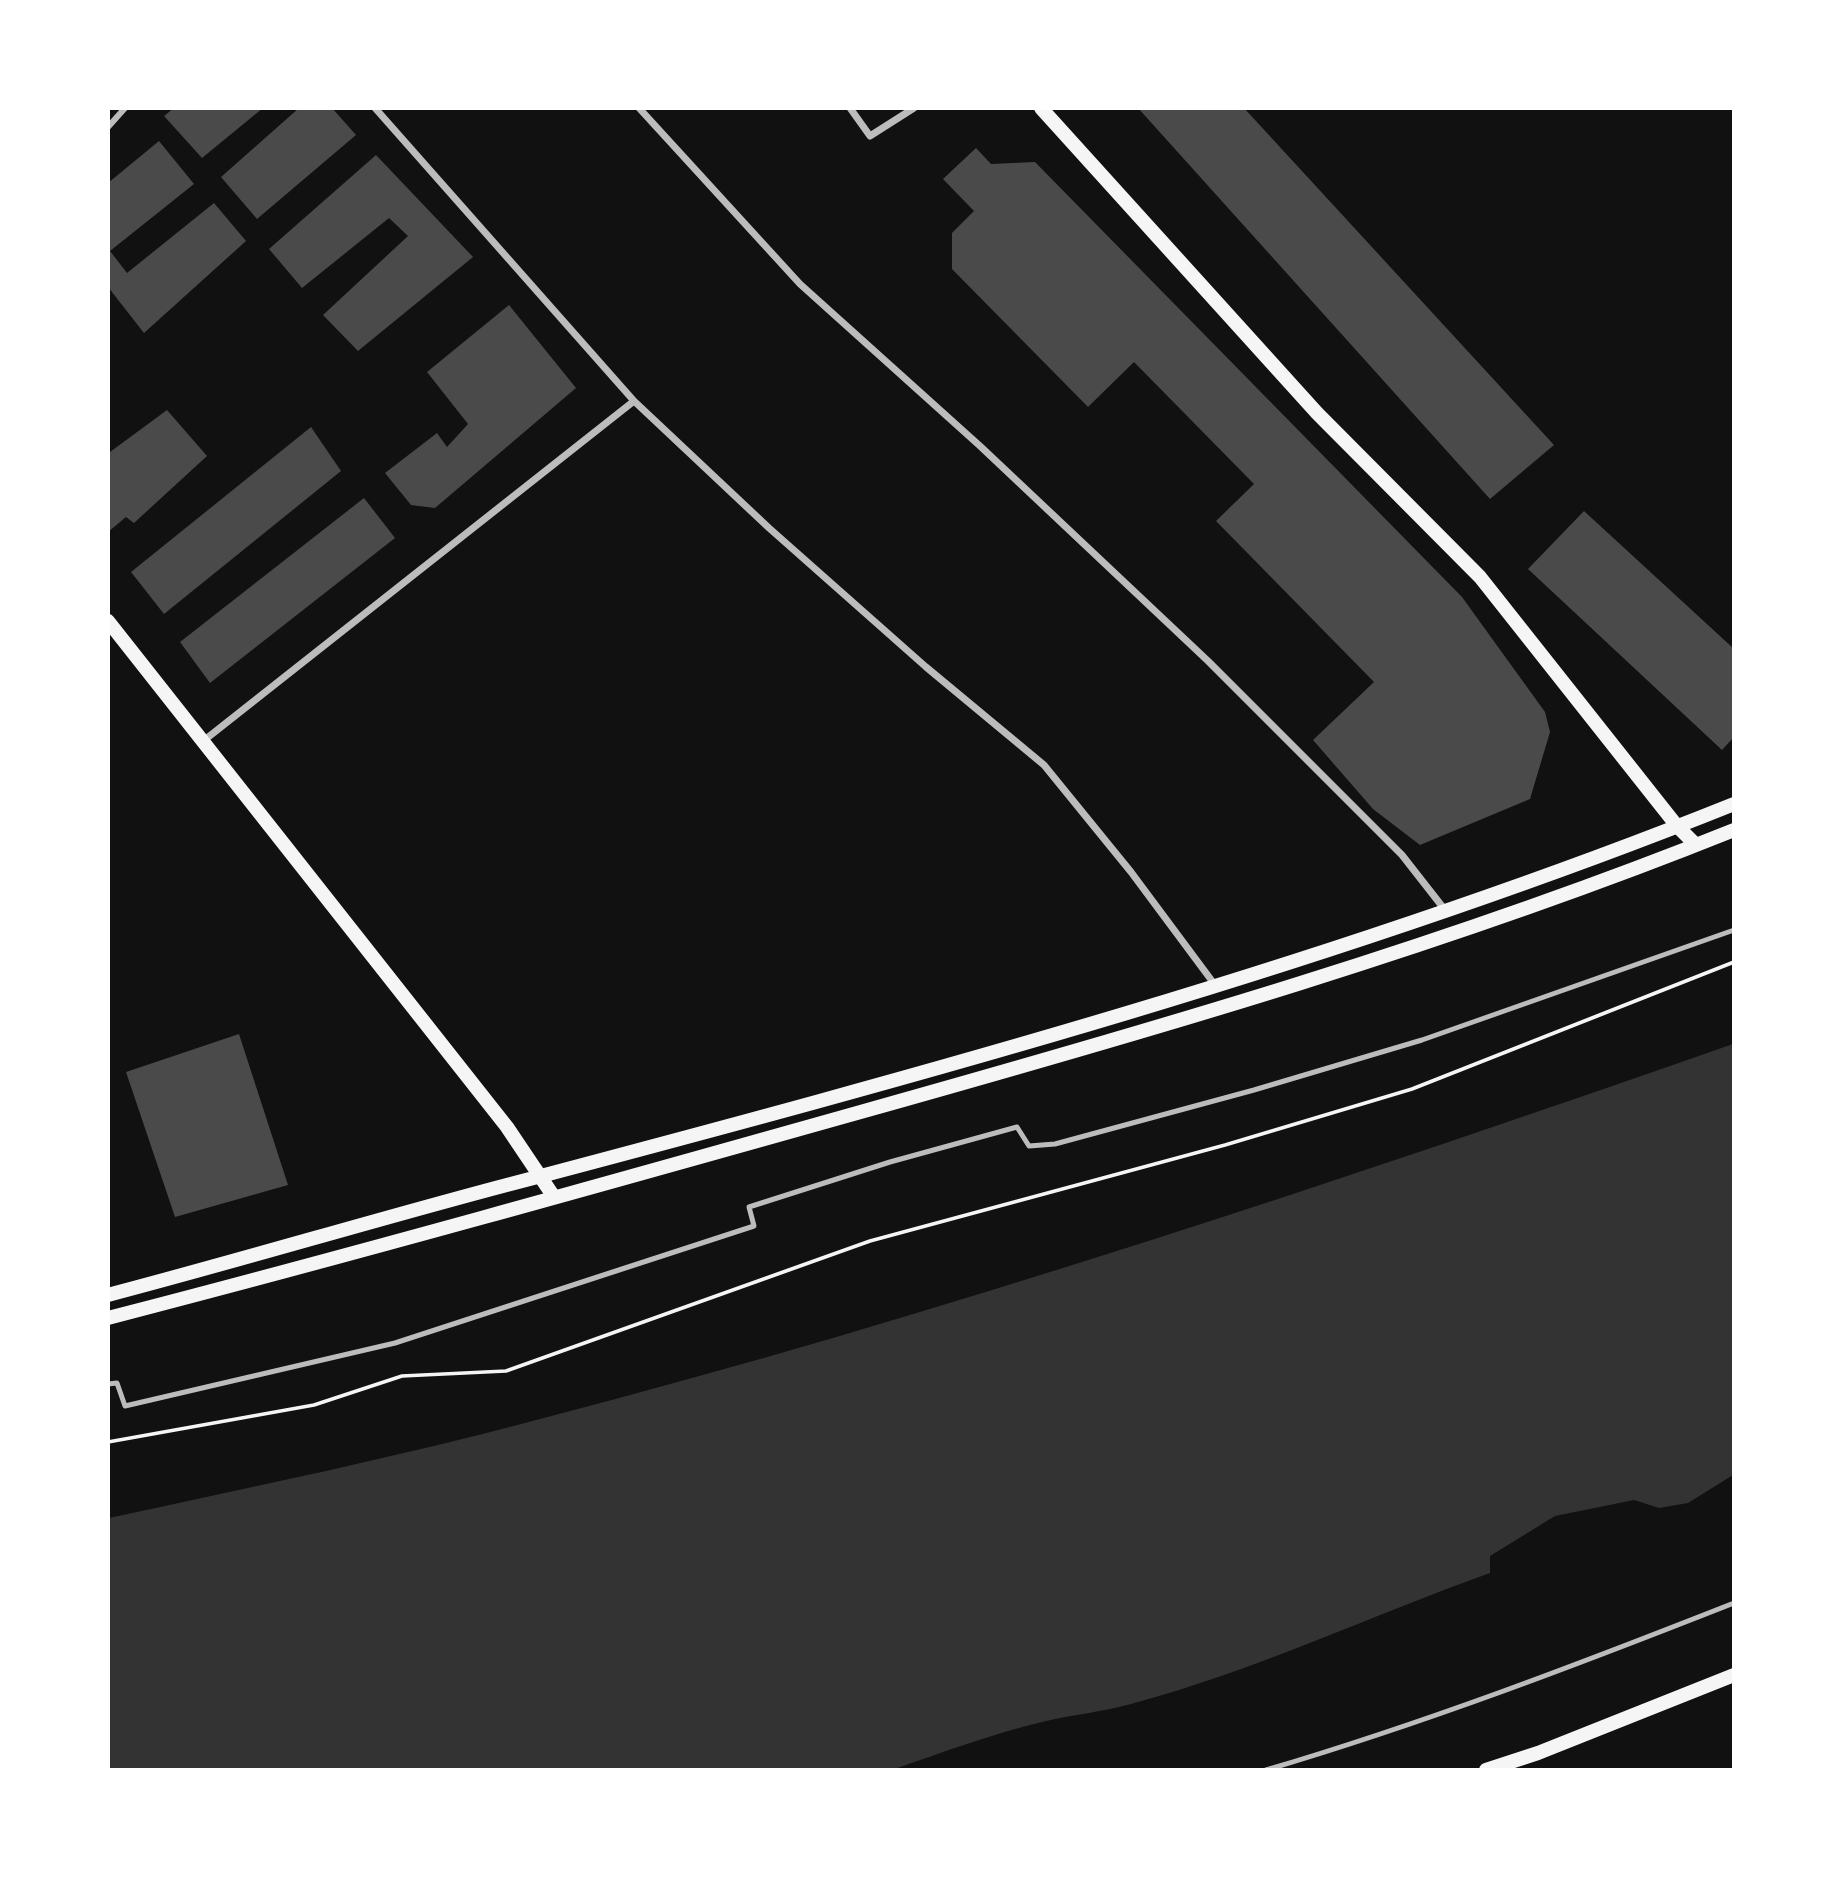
<!DOCTYPE html>
<style>
body{margin:0}
#map{position:relative;width:1842px;height:1878px;overflow:hidden;background:#111;font-family:Lora,serif}
canvas{display:block}
.frame{position:absolute;inset:0;border:110px solid #fff;pointer-events:none}
</style>
<div id="map">
<canvas width="1842" height="1878"></canvas>
<div class="frame"></div>
</div>
<script>
const g = document.querySelector('canvas').getContext('2d');
g.lineJoin = 'round';
function paint(path, color) {
  g.fillStyle = color;
  g.fill(path, 'evenodd');
}
function trace(path, color, width, dash) {
  g.strokeStyle = color;
  g.lineWidth = width;
  g.lineCap = dash ? 'butt' : 'round';
  g.setLineDash(dash || []);
  g.stroke(path);
}
paint(new Path2D(`
 M1733,1044V1475L1688,1503L1659,1508L1634,1500L1555,1516L1490,1556V1573C1370,1616 1254,1671 1131,1704C1102,1712 1071,1715 1042,1722C992,1734 943,1752 895,1769H109V1518C252,1487 398,1457 540,1419C944,1314 1340,1181 1733,1044Z`), '#333');
paint(new Path2D(`
 M174,108H263L202,158L164,116Z
 M299,108H332L356,135L257,219L221,177Z
 M1138,108H1244L1554,445L1490,499Z
 M159,141L194,184L110,251L127,273L214,203L246,241L144,333L108,287V183Z
 M976,148L991,164L1035,162L1462,597L1545,712L1550,732L1530,799L1420,845L1373,809L1313,740L1374,682L1216,521L1254,484L1134,362L1088,407L952,269V233L974,211L943,179Z
 M376,155L473,257L358,351L323,315L408,236L389,218L302,288L269,249Z
 M509,305L576,388L435,508L411,505L385,473L437,433L447,447L468,424L427,372Z
 M167,410L207,456L134,523L126,517L108,532V450L110,452Z
 M311,427L341,471L164,614L131,572Z
 M364,498L395,538L210,683L180,642Z
 M1584,511L1733,648V738L1722,750L1528,569Z
 M239,1034L288,1185L175,1217L126,1072Z`), '#4a4a4a');
trace(new Path2D(`
 M108,1442L314,1405L402,1376L506,1371L870,1241L1225,1145L1412,1089L1734,962`), '#f5f5f5', 3.5);
trace(new Path2D(`
 M108,1384L117,1383L125,1406L395,1343L754,1226L749,1207L890,1162L1017,1127L1029,1146L1055,1144L1254,1090L1422,1040L1734,930
 M1266,1770C1425,1723 1579,1664 1734,1603`), '#bcbcbc', 5);
trace(new Path2D(`
 M108,127L125,108`), '#bcbcbc', 6);
trace(new Path2D(`
 M375,108L634,401L769,528L926,667L1044,765L1131,872L1215,985
 M639,108L800,284L980,446L1208,661L1402,855L1445,910
 M850,108L870,136L914,108
 M202,742L634,401`), '#bcbcbc', 7);
trace(new Path2D(`
 M1041,108L1317,413L1480,577L1677,826L1696,845
 M108,621L507,1127L554,1197
 M108,1295C241,1260 371,1221 503,1186C918,1076 1335,964 1734,804
 M108,1318C359,1253 608,1183 857,1113C1153,1030 1448,945 1734,830
 M1486,1770L1538,1753L1734,1675`), '#f5f5f5', 14);
</script>
